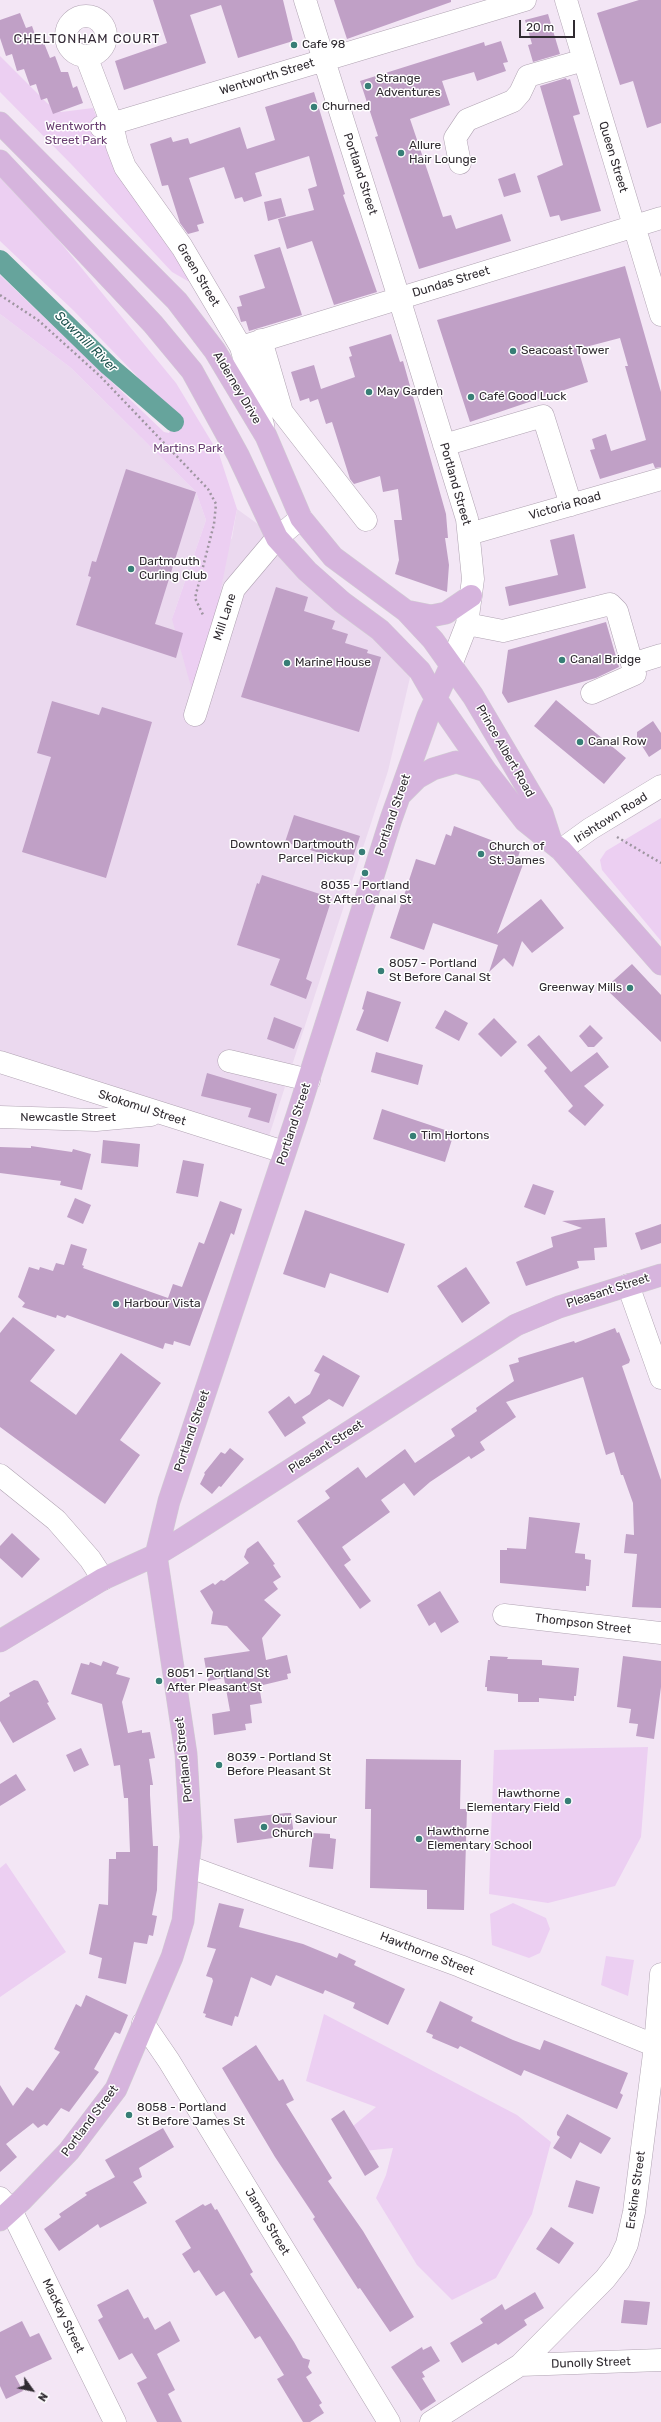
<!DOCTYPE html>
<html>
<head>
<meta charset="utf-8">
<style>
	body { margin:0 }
	#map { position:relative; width:661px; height:2422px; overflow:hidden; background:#f3e6f5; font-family:Rubik,sans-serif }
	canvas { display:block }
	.north { position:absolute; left:12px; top:2370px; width:40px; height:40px; -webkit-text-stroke:3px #fff; paint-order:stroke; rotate:123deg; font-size:11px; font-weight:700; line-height:16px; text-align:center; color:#302b31 }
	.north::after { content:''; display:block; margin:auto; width:14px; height:18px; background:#302b31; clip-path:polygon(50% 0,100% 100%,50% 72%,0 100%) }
	.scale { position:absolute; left:519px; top:20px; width:56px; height:18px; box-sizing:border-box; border:2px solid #302b31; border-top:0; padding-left:5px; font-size:12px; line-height:14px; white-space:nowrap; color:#302b31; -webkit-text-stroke:3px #fff; paint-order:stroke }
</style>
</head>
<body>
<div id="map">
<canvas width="661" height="2422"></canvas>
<div class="north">N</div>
<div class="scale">20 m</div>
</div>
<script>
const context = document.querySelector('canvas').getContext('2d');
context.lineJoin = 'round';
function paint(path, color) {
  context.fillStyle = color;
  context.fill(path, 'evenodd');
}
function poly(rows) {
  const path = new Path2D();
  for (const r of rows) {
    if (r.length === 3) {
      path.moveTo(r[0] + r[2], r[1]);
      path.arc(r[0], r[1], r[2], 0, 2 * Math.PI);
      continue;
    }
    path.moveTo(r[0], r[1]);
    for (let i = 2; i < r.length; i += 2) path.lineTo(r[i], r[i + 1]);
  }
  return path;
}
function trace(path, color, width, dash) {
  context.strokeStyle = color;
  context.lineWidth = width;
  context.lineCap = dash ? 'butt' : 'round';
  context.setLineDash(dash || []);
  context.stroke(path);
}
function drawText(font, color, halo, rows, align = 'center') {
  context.font = font + ' Rubik,sans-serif';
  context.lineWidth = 3;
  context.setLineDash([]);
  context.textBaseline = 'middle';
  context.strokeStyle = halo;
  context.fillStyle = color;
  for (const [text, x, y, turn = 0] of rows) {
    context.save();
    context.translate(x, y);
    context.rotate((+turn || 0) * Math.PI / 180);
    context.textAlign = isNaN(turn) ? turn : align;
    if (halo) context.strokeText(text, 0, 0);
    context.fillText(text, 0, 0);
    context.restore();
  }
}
paint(poly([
	[0,314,71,368,196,492,206,520,172,619,232,538,237,509,277,538,413,665,388,771,267,1142,0,1053]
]), '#ebd9ef');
paint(poly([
	[0,56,47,103,61,112,93,108,116,169,193,284,172,272,72,165,0,92],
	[0,177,56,237,176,383,219,454,237,509,197,708,172,619,206,520,196,492,71,368,0,314,0,275,164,432,169,433,172,425,168,413,135,374,73,310,0,241],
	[661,818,661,941,602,870,600,860,606,851],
	[648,1747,641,1837,615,1886,548,1903,489,1894,494,1750],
	[6,1863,66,1952,0,1997,0,1868],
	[513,1903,546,1918,550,1929,540,1953,529,1958,492,1945,490,1914],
	[606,1956,634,1960,628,1996,601,1985],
	[324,2014,517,2115,551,2142,532,2214,496,2278,452,2300,417,2265,376,2198,386,2175,393,2148,354,2152,341,2136,376,2107,306,2081]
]), '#eccff2');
trace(poly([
	[0,260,109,366,174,422]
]), '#66a49c', 20);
paint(poly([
	[153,0,283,0,293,41,238,58,221,5,190,15,206,63,124,90,115,61,167,43],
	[334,0,451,0,451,2,347,39],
	[639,0,661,0,661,123,647,128,633,81,620,85,597,13],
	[20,13,26,28,32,26,38,43,44,43,50,58,55,56,61,72,68,72,73,88,77,86,83,103,53,114,47,98,41,100,36,84,30,86,24,69,17,71,12,54,6,56,0,38,0,20],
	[548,14,560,54,533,62,528,45,532,44,525,20],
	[501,41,508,62,503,63,506,71,477,81,474,72,442,81,450,105,410,119,443,217,451,215,456,229,502,214,511,241,419,269,375,137,378,136,360,81,484,42,485,46],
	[566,78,567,80,570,79,580,114,573,116,601,211,561,221,559,215,550,217,537,176,563,165,540,86],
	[314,92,345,194,343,195,377,292,334,305,312,241,287,249,278,219,314,210,308,189,317,186,309,156,255,173,262,196,244,202,242,197,235,199,224,167,189,178,204,223,197,225,199,231,188,234,180,223,168,185,162,186,150,144,171,137,173,142,188,138,190,144,240,127,247,149,275,140,265,107],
	[515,173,521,192,504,197,498,179],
	[281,198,286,216,268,221,264,202],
	[280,247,302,315,249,331,246,321,241,322,237,307,242,306,239,296,265,288,254,255],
	[625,266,661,392,661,467,655,468,653,463,600,479,590,450,595,449,592,439,606,434,611,451,646,440,625,366,628,366,620,338,578,349,588,382,470,422,437,320],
	[391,334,400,362,403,361,446,514,448,538,445,538,449,565,447,592,395,574,399,560,394,520,402,520,398,489,383,492,380,476,354,484,350,479,332,422,326,424,318,399,310,402,309,398,300,401,291,372,314,365,321,389,355,377,349,357,352,356,349,347],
	[126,469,196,492,155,624,183,633,176,658,76,625,91,577,88,576,92,561,96,562],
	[574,534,586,588,509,606,505,587,558,575,550,540],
	[276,587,308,597,304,611,335,621,332,629,348,634,345,643,368,650,367,653,381,657,359,732,241,697],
	[606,622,619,667,596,678,508,703,502,693,508,650],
	[556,700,626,758,604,784,534,726],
	[52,701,99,715,102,707,152,722,106,878,22,852,51,757,37,753],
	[653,721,661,733,661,749,649,757,637,738,637,732],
	[294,815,360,836,351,863,285,842],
	[454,826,520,851,518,857,525,859,497,934,541,899,564,928,532,953,522,941,513,967,504,958,489,972,498,945,433,923,424,950,390,938,416,859,435,865,446,834,451,836],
	[262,875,332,898,306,979,312,982,306,999,270,985,280,959,237,945,257,883,259,884],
	[632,964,661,995,661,1042,605,988],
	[367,991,401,1002,388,1042,356,1030,364,1010,362,1009],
	[445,1010,468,1023,459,1041,435,1028],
	[274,1017,302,1028,294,1049,267,1039],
	[494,1018,517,1042,501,1057,478,1034],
	[590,1025,603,1038,594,1047,588,1047,579,1036],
	[539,1035,571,1072,597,1052,609,1067,584,1086,604,1105,585,1126,568,1111,573,1106,544,1071,547,1068,527,1045],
	[376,1052,423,1065,418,1085,371,1072],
	[207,1073,277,1094,269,1123,248,1117,251,1108,201,1096],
	[382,1109,454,1133,445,1162,373,1139],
	[103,1140,140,1144,138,1167,101,1163],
	[31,1146,72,1152,73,1149,91,1154,82,1190,60,1185,61,1181,0,1173,0,1147,31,1148],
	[183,1160,204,1164,198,1197,176,1193],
	[533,1184,554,1191,545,1215,524,1207],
	[75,1198,91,1205,83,1224,67,1217],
	[220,1201,242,1209,234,1235,231,1233,190,1346,174,1341,173,1345,165,1343,163,1349,67,1315,65,1318,57,1315,56,1318,22,1307,25,1303,18,1297,29,1267,39,1270,40,1267,53,1271,56,1263,64,1265,71,1244,87,1249,82,1265,84,1266,83,1268,168,1298,173,1284,182,1287,199,1242,204,1244],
	[305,1210,405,1244,388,1293,330,1273,325,1288,283,1274],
	[605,1218,607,1247,594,1248,595,1260,577,1261,579,1268,526,1286,516,1262,553,1247,551,1237,582,1228,562,1221],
	[661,1224,661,1243,641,1250,635,1233],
	[466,1267,490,1303,462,1323,437,1286],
	[13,1317,55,1350,30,1381,76,1415,121,1353,161,1383,120,1440,140,1455,105,1504,0,1427,0,1333],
	[615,1328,617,1333,619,1332,630,1360,629,1363,622,1366,661,1480,661,1608,632,1607,637,1554,624,1553,626,1534,634,1535,633,1503,623,1475,621,1475,614,1452,606,1455,583,1377,506,1402,516,1417,480,1442,485,1450,471,1459,469,1456,430,1482,414,1496,404,1483,381,1500,390,1512,342,1547,351,1560,344,1565,371,1601,360,1609,297,1521,330,1498,325,1491,358,1467,366,1478,405,1449,415,1463,455,1436,451,1429,477,1411,476,1408,514,1381,509,1365,519,1362,518,1358,574,1341,575,1343],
	[323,1355,360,1376,343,1407,329,1399,302,1417,306,1423,285,1437,268,1412,289,1396,295,1404,310,1394,320,1374,314,1371],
	[230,1448,244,1459,221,1487,219,1486,212,1494,200,1484,205,1474,204,1473,221,1452,225,1454],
	[529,1517,580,1523,575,1553,585,1554,585,1559,591,1560,589,1586,586,1586,586,1591,500,1583,500,1550,507,1550,507,1548,526,1549],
	[12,1533,40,1559,22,1578,0,1558,0,1546],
	[258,1541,275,1564,273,1565,281,1577,273,1582,278,1589,264,1600,281,1615,262,1638,266,1660,287,1655,291,1673,287,1674,288,1679,259,1686,262,1703,250,1705,252,1723,245,1724,246,1730,214,1735,212,1714,230,1711,224,1678,208,1681,204,1658,250,1651,227,1626,211,1624,213,1612,200,1591,213,1583,215,1585,221,1580,224,1581,249,1563,244,1557,247,1549],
	[440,1591,459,1622,441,1633,435,1622,429,1626,417,1605],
	[490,1656,508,1657,507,1659,542,1660,542,1665,579,1668,576,1696,574,1696,574,1701,539,1698,539,1702,518,1702,518,1694,487,1691,487,1687,485,1687,488,1660,490,1660],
	[623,1656,661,1661,661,1687,654,1739,636,1736,638,1724,629,1723,631,1709,617,1707],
	[103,1661,119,1667,116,1674,130,1678,122,1702,128,1733,142,1730,142,1733,150,1732,155,1758,149,1759,153,1785,150,1785,150,1795,153,1846,158,1846,157,1890,152,1915,157,1916,153,1936,149,1935,147,1944,134,1942,126,1984,98,1978,102,1958,89,1954,99,1904,108,1905,109,1859,116,1859,116,1852,130,1852,128,1798,124,1798,120,1765,114,1766,102,1704,71,1694,81,1663,89,1665,90,1662,101,1666],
	[34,1680,38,1681,49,1702,47,1703,56,1719,13,1743,0,1721,0,1702,10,1696,9,1693],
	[81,1748,89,1765,74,1772,66,1755],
	[366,1759,461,1760,460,1809,467,1809,464,1910,427,1909,427,1890,370,1888,371,1809,365,1809],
	[16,1774,26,1790,0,1806,0,1784],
	[286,1813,291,1813,294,1835,237,1843,234,1819],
	[313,1833,330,1834,330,1838,336,1839,333,1869,309,1867],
	[219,1903,244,1909,239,1927,303,1944,337,1958,339,1953,356,1961,354,1965,405,1989,388,2025,353,2008,355,2003,325,1990,323,1994,276,1975,271,1986,251,1977,238,2017,235,2016,232,2026,205,2017,206,2014,203,2013,213,1981,212,1978,206,1976,216,1949,207,1947],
	[86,1995,128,2015,120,2034,115,2032,94,2069,99,2072,69,2112,61,2108,47,2126,44,2124,38,2128,33,2123,6,2144,17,2157,0,2172,0,2085,13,2106,27,2087,33,2091,60,2052,54,2049,76,2004,81,2007],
	[440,2001,473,2017,471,2021,513,2040,540,2050,544,2040,628,2073,620,2093,623,2095,617,2109,524,2070,521,2076,460,2046,458,2049,432,2038,433,2035,426,2032],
	[256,2045,279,2081,283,2079,294,2100,286,2104,332,2178,328,2181,363,2231,414,2317,390,2332,360,2288,358,2289,313,2219,315,2217,275,2157,222,2068],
	[344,2110,379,2167,365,2176,331,2119],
	[567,2114,611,2138,601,2154,580,2142,571,2159,553,2148,560,2137,557,2135,557,2132],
	[163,2128,174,2147,139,2168,142,2177,133,2182,147,2203,100,2228,98,2224,59,2251,44,2229,61,2217,59,2214,87,2195,85,2193,115,2177,105,2160],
	[576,2180,600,2187,593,2214,568,2207],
	[211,2203,215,2210,217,2209,253,2272,250,2274,294,2342,303,2358,310,2360,308,2367,312,2373,306,2377,322,2403,319,2405,324,2413,310,2422,303,2422,277,2379,284,2375,260,2336,255,2339,224,2291,216,2296,199,2270,194,2273,182,2254,191,2248,175,2221,203,2204,205,2206],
	[551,2227,574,2243,559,2264,536,2249],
	[128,2289,144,2319,148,2317,155,2330,170,2321,180,2341,157,2354,175,2390,168,2394,182,2422,157,2422,137,2383,147,2378,132,2353,119,2360,98,2320,103,2317,97,2305],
	[535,2292,544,2308,524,2320,527,2325,498,2345,496,2343,462,2363,450,2343,483,2323,480,2319,502,2304,505,2310],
	[624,2300,650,2302,647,2325,621,2323],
	[22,2321,30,2337,39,2333,52,2359,15,2376,23,2391,6,2399,0,2386,0,2332],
	[431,2346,440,2361,422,2372,425,2377,422,2378,436,2401,421,2411,391,2367,422,2347,423,2350]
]), '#c0a0c6');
const minor = poly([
	[305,0,399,298,467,519,473,579,467,624,451,665],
	[566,0,661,315],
	[86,36,20],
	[86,56,112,124,117,146,125,167,182,247,241,347,263,425],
	[101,127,525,0],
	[460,163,455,138,467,120,513,101,520,93,528,76,584,60],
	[261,340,282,412,366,520],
	[241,347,661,218],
	[444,445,543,416,571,505],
	[469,534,661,479],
	[467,624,503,631,610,604,617,611,635,674,592,693],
	[632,664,661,655],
	[195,715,234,589,277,538,301,518],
	[561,850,590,829,661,786],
	[229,1061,309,1080],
	[0,1062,284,1152],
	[0,1117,96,1120,151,1115],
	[628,1285,661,1378],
	[0,1475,56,1520,90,1559,103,1579],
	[504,1615,661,1633],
	[190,1867,460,1966,661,2048],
	[143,2023,169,2061,389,2422],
	[0,2198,11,2210,115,2422],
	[520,2365,661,2360],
	[431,2422,520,2365,605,2279,619,2261,627,2244,634,2212,655,2046,661,1974]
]);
const major = poly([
	[0,123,177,301,215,351,266,436,301,518,333,557,406,611,433,640,473,696,542,813,551,841],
	[0,161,153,324,192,371,238,455,277,538,307,571,342,602,380,630,420,671,436,699,486,771,525,821,561,850,661,964],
	[406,611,431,616,446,613,471,596],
	[401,794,417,778,433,769,456,762,486,771],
	[0,1641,103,1579,156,1555,184,1538,516,1325,559,1307,661,1275],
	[0,2220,22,2200,69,2151,116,2089,172,1957,183,1921,191,1837,186,1754,156,1555,169,1501,297,1116,391,819,428,716,451,665]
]);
trace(minor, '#b0a3b2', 23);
trace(major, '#d1d0d2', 23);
trace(poly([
	[0,295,38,320,100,376,208,489,216,504,214,524,195,598,204,617],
	[617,837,661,863]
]), '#9e95a0', 2.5, [2, 3]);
trace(minor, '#fff', 22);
trace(major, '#d6b4dd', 22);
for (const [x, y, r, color] of [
	[294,45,4,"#377e76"],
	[368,86,4,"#377e76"],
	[314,107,4,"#377e76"],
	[401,153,4,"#377e76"],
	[513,351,4,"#377e76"],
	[369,392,4,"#377e76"],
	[471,397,4,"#377e76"],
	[131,569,4,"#377e76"],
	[562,660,4,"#377e76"],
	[287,663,4,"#377e76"],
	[580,742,4,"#377e76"],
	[362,852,4,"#377e76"],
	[481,854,4,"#377e76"],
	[365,873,4,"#377e76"],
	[381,971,4,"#377e76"],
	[630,988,4,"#377e76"],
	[413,1136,4,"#377e76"],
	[116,1304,4,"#377e76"],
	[159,1681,4,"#377e76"],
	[219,1765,4,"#377e76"],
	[568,1801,4,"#377e76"],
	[264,1827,4,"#377e76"],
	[419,1839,4,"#377e76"],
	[129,2115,4,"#377e76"]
]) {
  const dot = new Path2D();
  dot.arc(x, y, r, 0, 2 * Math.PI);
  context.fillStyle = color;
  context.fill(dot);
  trace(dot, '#fff', 1.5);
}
drawText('12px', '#302b31', '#fff', [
	["Cafe 98",302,45],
	["Strange",376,79],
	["Adventures",376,93],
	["Churned",322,107],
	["Allure",409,146],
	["Hair Lounge",409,160],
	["Seacoast Tower",521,351],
	["May Garden",377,392],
	["Café Good Luck",479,397],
	["Dartmouth",139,562],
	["Curling Club",139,576],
	["Canal Bridge",570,660],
	["Marine House",295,663],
	["Canal Row",588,742],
	["Downtown Dartmouth",354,845,"right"],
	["Parcel Pickup",354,859,"right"],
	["Church of",489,847],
	["St. James",489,861],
	["8035 - Portland",365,886,"center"],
	["St After Canal St",365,900,"center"],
	["8057 - Portland",389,964],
	["St Before Canal St",389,978],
	["Greenway Mills",622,988,"right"],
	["Tim Hortons",421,1136],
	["Harbour Vista",124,1304],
	["8051 - Portland St",167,1674],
	["After Pleasant St",167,1688],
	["8039 - Portland St",227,1758],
	["Before Pleasant St",227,1772],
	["Hawthorne",560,1794,"right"],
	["Elementary Field",560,1808,"right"],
	["Our Saviour",272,1820],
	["Church",272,1834],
	["Hawthorne",427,1832],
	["Elementary School",427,1846],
	["8058 - Portland",137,2108],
	["St Before James St",137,2122]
], 'left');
drawText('12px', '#302b31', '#fff', [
	["Wentworth Street",267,77,-17],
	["Queen Street",613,157,73],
	["Portland Street",360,174,72],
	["Green Street",198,275,59],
	["Dundas Street",451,282,-17],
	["Alderney Drive",237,388,59],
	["Portland Street",455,484,74],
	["Victoria Road",565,506,-16],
	["Mill Lane",225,617,-72],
	["Prince Albert Road",505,751,60],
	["Portland Street",393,815,-71],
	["Irishtown Road",611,818,-32],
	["Skokomul Street",142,1108,18],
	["Newcastle Street",68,1118],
	["Portland Street",294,1124,-72],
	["Pleasant Street",608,1291,-18],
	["Portland Street",192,1431,-71],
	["Pleasant Street",326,1447,-33],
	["Thompson Street",583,1624,7],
	["Portland Street",184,1760,-96],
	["Hawthorne Street",427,1954,21],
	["Portland Street",90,2121,-53],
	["Erskine Street",636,2190,-82],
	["James Street",267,2222,59],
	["MacKay Street",63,2316,64],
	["Dunolly Street",591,2363,-2]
]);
drawText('12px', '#693e71', '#fff', [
	["Wentworth",76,127],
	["Street Park",76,141],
	["Martins Park",188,449]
]);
context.letterSpacing = '1px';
drawText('13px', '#342a36', '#fff', [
	["CHELTONHAM COURT",87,39]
]);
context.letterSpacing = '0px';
drawText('italic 13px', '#1f544f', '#fff', [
	["Sawmill River",86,342,44]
]);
</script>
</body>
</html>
